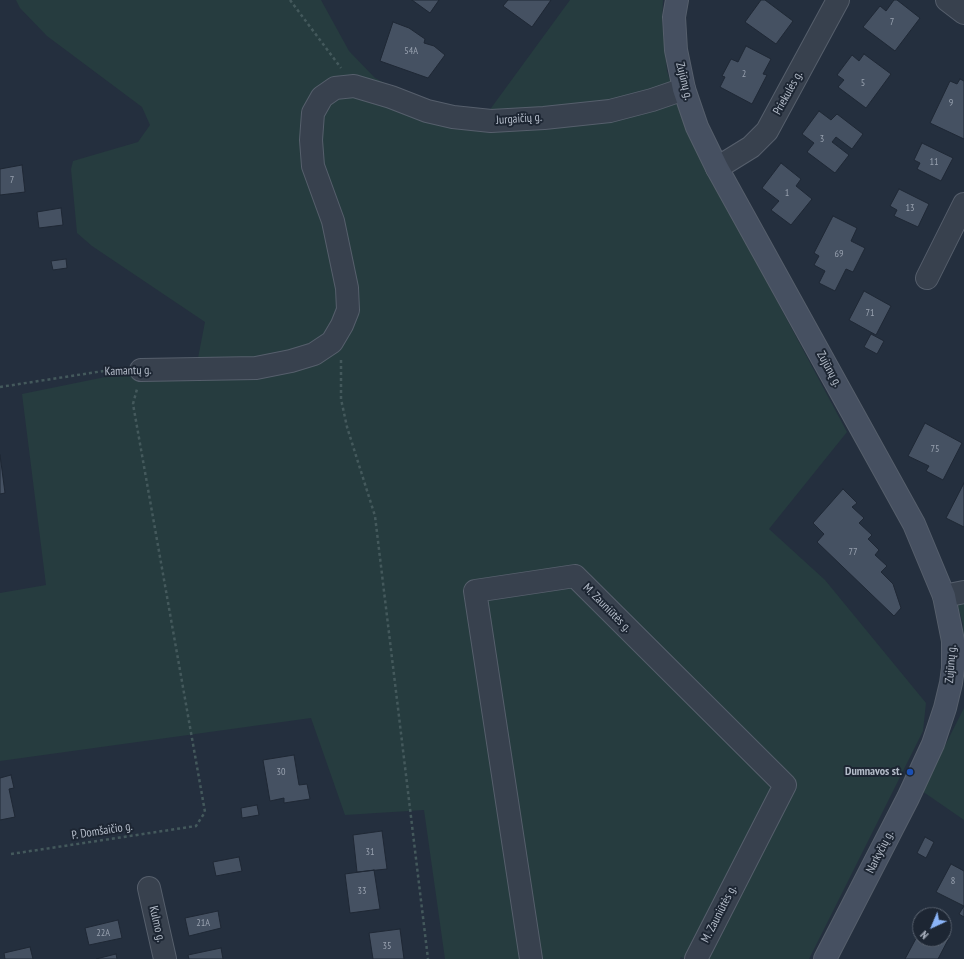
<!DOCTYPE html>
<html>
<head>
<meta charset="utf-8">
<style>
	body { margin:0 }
	#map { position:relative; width:964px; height:959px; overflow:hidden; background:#242f3e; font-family:"PT Sans Narrow",sans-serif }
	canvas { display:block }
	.north { position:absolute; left:912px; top:907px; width:40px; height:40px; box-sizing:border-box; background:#1d2633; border:1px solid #59626f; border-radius:50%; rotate:224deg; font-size:11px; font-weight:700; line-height:16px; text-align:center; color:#b4bcc9 }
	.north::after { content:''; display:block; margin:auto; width:14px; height:18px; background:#8ab4f8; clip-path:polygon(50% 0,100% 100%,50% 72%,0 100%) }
</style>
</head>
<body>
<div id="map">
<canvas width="964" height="959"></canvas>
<div class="north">N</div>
</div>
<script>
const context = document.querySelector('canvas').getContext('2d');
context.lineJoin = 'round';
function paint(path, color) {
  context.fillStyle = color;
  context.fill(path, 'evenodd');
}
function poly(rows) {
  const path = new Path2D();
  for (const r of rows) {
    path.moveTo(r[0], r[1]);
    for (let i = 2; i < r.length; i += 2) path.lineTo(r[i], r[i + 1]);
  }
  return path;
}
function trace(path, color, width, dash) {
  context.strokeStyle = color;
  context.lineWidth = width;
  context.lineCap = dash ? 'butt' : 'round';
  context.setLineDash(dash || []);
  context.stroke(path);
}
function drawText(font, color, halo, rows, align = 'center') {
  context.font = font + ' "PT Sans Narrow",sans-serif';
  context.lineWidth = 4;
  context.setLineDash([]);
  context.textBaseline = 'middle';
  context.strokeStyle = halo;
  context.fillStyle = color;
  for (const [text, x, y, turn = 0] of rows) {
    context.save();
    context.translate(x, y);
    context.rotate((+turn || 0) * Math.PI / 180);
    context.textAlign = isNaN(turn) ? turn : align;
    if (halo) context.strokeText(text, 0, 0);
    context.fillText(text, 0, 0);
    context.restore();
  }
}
paint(poly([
	[16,0,321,0,349,51,375,78,414,98,486,115,570,0,663,0,662,22,667,71,683,121,706,171,739,230,847,432,769,529,825,580,926,703,923,731,809,959,684,959,681,957,680,959,445,959,424,810,345,815,311,718,0,761,0,593,46,585,22,394,198,358,205,322,92,246,77,233,71,169,73,161,138,142,150,125,142,107,47,36,20,8],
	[964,601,964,642,963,624,957,603],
	[964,708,964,820,922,791]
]), '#263c3f');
const building = poly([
	[412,0,439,0,430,13,412,0],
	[508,0,551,0,532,27,503,6,508,0],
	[761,0,765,0,793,21,776,44,745,22,761,0],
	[894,0,897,0,920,18,895,51,863,27,880,6,886,11,894,0],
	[393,22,409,28,425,39,424,43,434,46,445,55,428,78,380,61,393,22],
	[746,46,771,59,763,74,767,75,752,104,720,87,725,77,722,76,731,59,738,62,746,46],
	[864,54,891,74,866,108,838,87,844,80,837,75,852,55,859,61,864,54],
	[960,79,964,81,964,139,930,123,950,81,957,84,960,79],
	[819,111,831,120,837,114,863,134,852,149,836,137,832,142,849,155,835,173,807,152,814,143,802,134,819,111],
	[922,143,953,158,941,181,917,169,920,163,914,160,922,143],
	[781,163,801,179,796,186,812,199,791,225,771,210,779,201,762,188,781,163],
	[22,165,25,192,0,195,0,169,22,165],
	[899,189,929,204,918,227,894,216,897,210,890,206,899,189],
	[61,208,63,225,39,228,37,212,61,208],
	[833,216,857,228,851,241,865,248,853,272,846,269,835,291,819,283,825,271,814,265,819,256,814,253,833,216],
	[66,259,67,268,53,270,51,261,66,259],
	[864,291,891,306,876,335,849,320,864,291],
	[871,334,884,341,877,354,864,347,871,334],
	[925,423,962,443,943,480,926,471,929,466,908,456,925,423],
	[0,455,5,493,0,494,0,455],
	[964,483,964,527,946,518,964,483],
	[843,489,857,503,852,507,864,518,859,523,872,535,868,539,879,550,875,555,887,566,881,572,893,584,901,608,894,616,817,542,824,534,813,523,843,489],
	[294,755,299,785,307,784,310,799,284,803,284,798,270,801,263,760,294,755],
	[11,775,14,788,9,789,15,817,0,820,0,778,11,775],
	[257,805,259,815,242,818,241,808,257,805],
	[382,831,387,869,357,872,353,835,382,831],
	[925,837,934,842,926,858,917,853,925,837],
	[239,857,242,871,216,876,213,862,239,857],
	[951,864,964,871,964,917,959,914,964,906,936,892,951,864],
	[374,870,380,909,350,913,345,874,374,870],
	[218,911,221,928,189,936,185,918,218,911],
	[118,920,122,938,89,945,85,928,118,920],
	[400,929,404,959,373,959,369,933,400,929],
	[920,931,920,939,944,939,944,936,949,938,938,959,905,959,920,931],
	[30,947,33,959,5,959,4,953,30,947],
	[221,948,223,959,189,959,188,955,221,948],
	[116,954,117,959,96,959,116,954]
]);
paint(building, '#455162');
trace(building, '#1f2835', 1);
const street = poly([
	[947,0,964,13],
	[717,168,751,147,767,131,838,0],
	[927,278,964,204],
	[141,370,256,368,291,361,314,354,332,342,342,325,348,310,347,288,333,221,313,166,311,140,313,113,322,97,335,88,354,86,391,97,427,111,453,117,491,121,544,118,610,111,652,100,684,89],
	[944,596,964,592],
	[149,888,165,959],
	[531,959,475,591,575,576,785,785,696,959]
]);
const secondary = poly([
	[677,0,674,17,676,50,684,89,697,127,717,168,914,524,944,596,953,641,953,668,951,683,945,708,933,744,908,798,825,959]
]);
trace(street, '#565f6c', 24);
trace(secondary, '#565f6c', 24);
trace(poly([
	[290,0,341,68],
	[341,360,341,399,347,427,375,516,428,959],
	[0,387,110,370,122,370],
	[11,854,196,826,205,812,133,404,137,389]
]), '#44595c', 2.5, [3, 3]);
trace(street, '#38414e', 22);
trace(secondary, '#465061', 22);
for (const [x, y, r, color] of [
	[910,772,4,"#1a4fb4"]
]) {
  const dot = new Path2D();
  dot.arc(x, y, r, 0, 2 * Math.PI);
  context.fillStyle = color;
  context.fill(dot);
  trace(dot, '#1d2633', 1.5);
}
drawText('10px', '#98a1af', null, [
	["7",892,22],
	["54A",411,51],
	["2",744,74],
	["5",863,83],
	["9",951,103],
	["3",822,139],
	["11",934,162],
	["7",12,180],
	["1",787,193],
	["13",910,208],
	["69",839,254],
	["71",870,313],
	["75",935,449],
	["77",853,552],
	["30",281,772],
	["31",370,852],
	["8",953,881],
	["33",362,891],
	["21A",203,923],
	["22A",103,933],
	["35",387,946]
]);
drawText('12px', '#b4bcc9', '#1d2633', [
	["Zujūnų g.",684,81,76],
	["Priekulės g.",788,93,-61],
	["Jurgaičių g.",519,119,-4],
	["Zujūnų g.",829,369,61],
	["Kamantų g.",128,371,-2],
	["M. Zauniūtės g.",607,608,45],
	["Zujūnų g.",951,664,-86],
	["P. Domšaičio g.",102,831,-9],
	["Narkyčių g.",880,852,-63],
	["M. Zauniūtės g.",719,914,-63],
	["Kulmo g.",157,924,77]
]);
drawText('bold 12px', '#b4bcc9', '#1d2633', [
	["Dumnavos st.",902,772]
], 'right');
</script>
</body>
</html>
